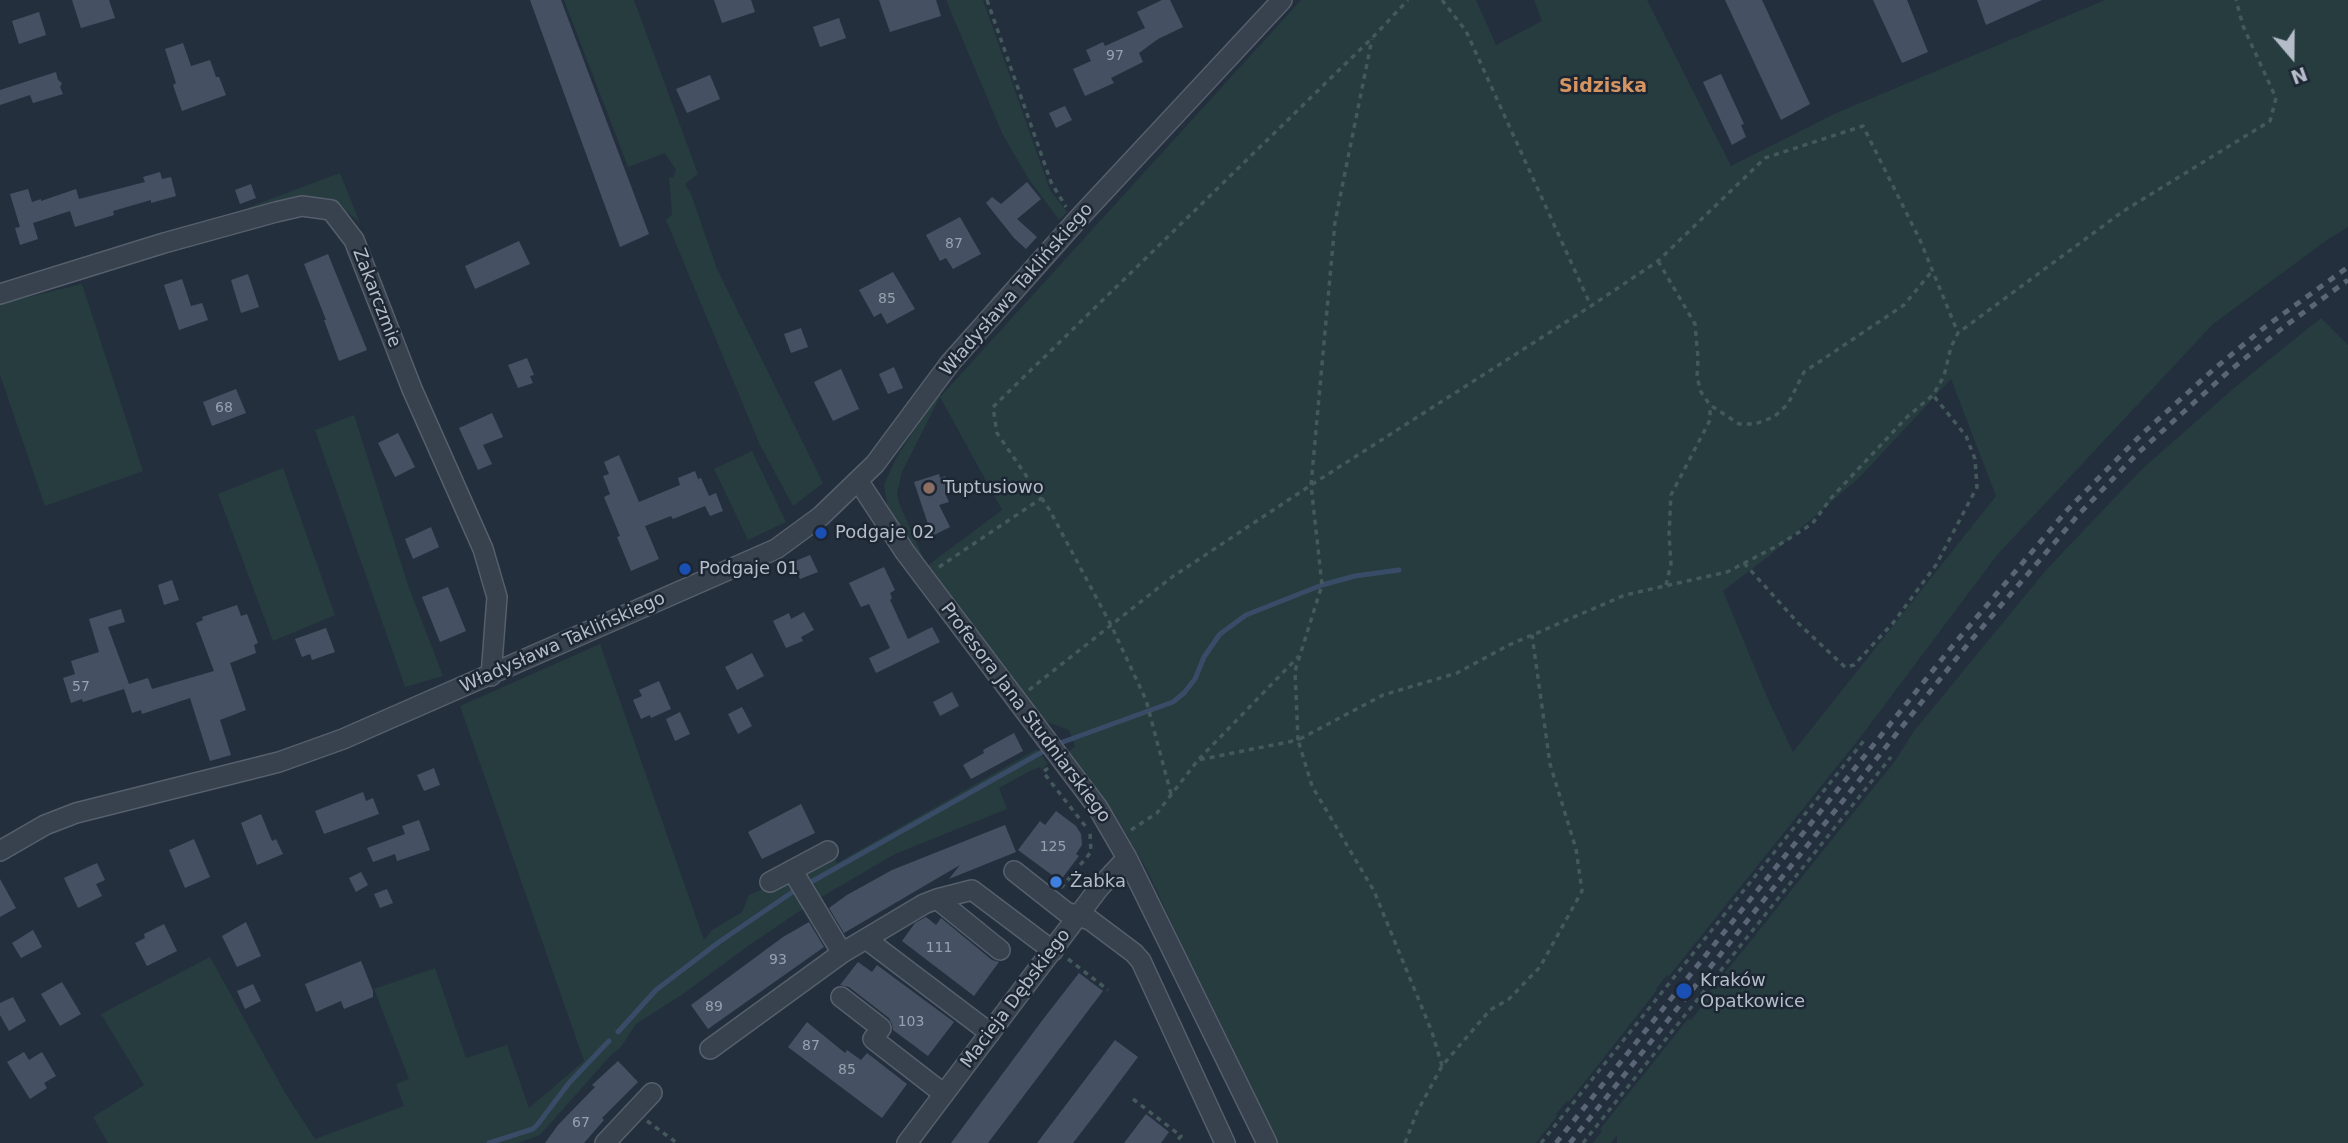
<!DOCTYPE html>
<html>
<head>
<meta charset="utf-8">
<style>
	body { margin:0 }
	#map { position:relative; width:2348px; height:1143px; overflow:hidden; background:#242f3e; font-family:"DejaVu Sans",sans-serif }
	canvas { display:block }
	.north { position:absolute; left:2257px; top:21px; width:70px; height:70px; -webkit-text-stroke:5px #1d2633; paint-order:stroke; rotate:160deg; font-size:19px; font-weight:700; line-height:28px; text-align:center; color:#b4bcc9 }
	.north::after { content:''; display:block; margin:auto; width:24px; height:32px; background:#b4bcc9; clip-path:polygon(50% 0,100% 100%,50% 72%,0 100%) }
</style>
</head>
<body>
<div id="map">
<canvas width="2348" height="1143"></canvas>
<div class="north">N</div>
</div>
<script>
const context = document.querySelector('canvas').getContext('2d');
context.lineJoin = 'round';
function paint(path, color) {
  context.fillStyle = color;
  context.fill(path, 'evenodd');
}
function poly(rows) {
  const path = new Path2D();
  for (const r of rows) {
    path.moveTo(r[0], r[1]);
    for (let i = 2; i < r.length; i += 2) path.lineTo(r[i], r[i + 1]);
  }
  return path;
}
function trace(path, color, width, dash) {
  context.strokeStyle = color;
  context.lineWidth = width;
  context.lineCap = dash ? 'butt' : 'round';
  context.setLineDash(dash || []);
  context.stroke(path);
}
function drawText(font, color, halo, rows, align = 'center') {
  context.font = font + ' "DejaVu Sans",sans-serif';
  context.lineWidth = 5;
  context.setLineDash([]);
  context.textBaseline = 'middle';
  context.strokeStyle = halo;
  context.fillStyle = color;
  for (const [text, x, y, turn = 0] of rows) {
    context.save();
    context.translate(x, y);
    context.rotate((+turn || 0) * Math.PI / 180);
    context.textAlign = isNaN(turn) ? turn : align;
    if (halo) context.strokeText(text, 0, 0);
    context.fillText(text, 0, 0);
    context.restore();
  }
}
paint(poly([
	[564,0,634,0,698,174,685,184,691,194,717,269,823,483,793,506,760,445,666,220,672,215,669,177,673,178,676,170,665,153,628,167],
	[946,0,983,0,1050,190,1067,212,1059,220,1028,178,1002,133],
	[1301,0,1476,0,1496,45,1542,21,1534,0,1647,0,1731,166,1834,114,2105,0,2348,0,2348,227,2327,240,2213,324,1997,555,1862,735,1669,976,1667,975,1656,989,1657,990,1569,1102,1567,1101,1556,1114,1557,1116,1536,1143,1278,1143,1266,1125,1147,870,1115,814,1067,753,1075,746,1069,730,1041,720,927,567,888,510,884,485,896,458,939,392,941,396],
	[1951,379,1996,496,1793,752,1767,697,1723,591,1769,556,1860,477],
	[940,397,1002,510,927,566,899,503,897,493,902,472],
	[340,173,360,223,335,202,298,200,244,209],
	[82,284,143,471,45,506,0,375,0,304],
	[2321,318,2348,345,2348,1143,1617,1143,1617,1135,1611,1143,1593,1143,1602,1131,1600,1129,1688,1019,1691,1020,1702,1006,1700,1004,1895,761,1914,731,2047,569,2142,469,2240,383],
	[354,415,408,585,443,676,405,687,315,430],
	[752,451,786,522,748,540,714,469],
	[283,468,335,615,273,641,218,494],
	[600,644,704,940,712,930,742,912,749,895,790,878,807,906,748,946,683,994,636,1024,621,1047,611,1055,540,1135,518,1143,108,1143,93,1117,144,1085,101,1014,210,957,284,1091,315,1139,404,1106,396,1084,409,1079,374,989,435,968,466,1058,507,1045,529,1108,584,1061,460,706],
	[1037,749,1048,764,1041,770,1040,767,1030,771,999,788,1007,809,895,854,818,899,801,871,830,854,837,863]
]), '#263c3f');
trace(poly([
	[1060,743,1173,702,1184,693,1195,679,1204,657,1220,634,1246,615,1322,585,1355,576,1399,570],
	[811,882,1044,751],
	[618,1032,656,990,719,942,794,891],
	[489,1143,533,1129,538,1124,569,1083,609,1041]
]), '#394c67', 5);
paint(poly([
	[72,0,109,0,115,18,81,28],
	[530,0,561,0,649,234,620,247],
	[714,0,751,0,755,12,722,23],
	[879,0,936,0,941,16,890,32],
	[1162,0,1170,0,1183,27,1158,39,1139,53,1143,62,1111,78,1114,83,1085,96,1073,69,1091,61,1086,50,1103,42,1105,46,1145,28,1137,12],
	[1725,0,1762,0,1810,104,1781,120],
	[1873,0,1907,0,1928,52,1902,63],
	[1977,0,2042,0,1986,25],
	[39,12,46,35,19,44,12,21],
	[839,18,846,38,820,47,813,27],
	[183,43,191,66,210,60,216,77,219,77,226,95,182,111,173,85,176,83,165,49],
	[56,72,58,80,62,83,60,87,63,94,33,103,30,95,0,105,0,90],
	[1721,74,1744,124,1741,125,1746,137,1732,145,1703,82],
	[710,75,720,99,687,113,676,89],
	[1065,106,1072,120,1056,128,1049,113],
	[160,172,162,179,171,177,176,196,151,203,151,200,113,211,114,215,75,227,70,211,33,223,38,239,20,245,15,228,20,227,10,194,28,189,32,202,41,199,41,201,76,189,79,199,145,182,143,177],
	[1027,182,1041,199,1017,219,1037,237,1026,249,1014,238,986,203,992,197,1001,204],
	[251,184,256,198,240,204,235,190],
	[960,217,981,254,953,269,946,258,940,261,926,235],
	[519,241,530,264,475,289,465,266],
	[328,254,367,350,339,361,324,320,326,320,304,264],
	[893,272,915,309,887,324,881,313,874,317,859,290],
	[248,274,259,307,241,313,231,280],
	[182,279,191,306,202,303,208,320,179,330,164,285],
	[801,328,808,347,791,353,784,334],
	[527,358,534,375,530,376,533,383,518,388,508,365],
	[894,367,903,388,888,394,879,374],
	[841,369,859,409,833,421,814,382],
	[236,389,246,413,212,426,203,402],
	[492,413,503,437,483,445,492,464,478,470,459,428],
	[398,433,415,467,395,477,378,443],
	[619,455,639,502,680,485,678,478,695,471,698,479,701,478,709,496,716,493,723,511,710,516,705,506,673,519,671,516,645,526,659,559,631,571,617,537,620,536,604,497,610,494,603,476,609,474,604,462],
	[939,474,940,478,945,476,950,491,945,493,949,502,939,505,950,527,932,536,914,482],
	[431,527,439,547,413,559,405,539],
	[810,555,818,572,800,579,793,562],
	[884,567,895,590,890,593,892,598,890,600,908,639,932,627,940,642,876,673,869,658,890,648,869,604,861,607,849,583],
	[172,580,179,600,164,605,158,585],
	[448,587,466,631,440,642,422,597],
	[237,605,241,616,247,614,258,643,254,645,256,653,230,663,246,710,220,720,231,755,210,761,190,698,142,714,141,710,132,713,124,689,83,702,82,699,71,703,63,678,75,674,71,661,99,652,89,619,121,609,125,622,108,627,129,684,148,678,152,689,214,671,196,623,203,620,202,617],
	[804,612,814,630,801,637,803,641,786,648,773,621,789,613,791,619],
	[326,628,335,652,312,660,310,654,302,657,295,639],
	[752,653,764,676,737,690,725,667],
	[659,681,671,709,651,718,650,715,641,719,633,700,642,696,639,690],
	[952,692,959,706,940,716,933,702],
	[742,707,752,726,738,734,728,714],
	[680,712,690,734,675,741,666,719],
	[1014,733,1023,751,971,779,963,765,984,753,983,750],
	[434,768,440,785,424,791,417,775],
	[363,792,366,801,373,798,379,814,324,834,315,811],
	[801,804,815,833,762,859,748,832],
	[1056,811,1076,826,1081,834,1082,845,1076,854,1079,856,1060,881,1018,850,1040,821,1045,825],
	[261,814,272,841,276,839,283,854,257,865,241,823],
	[419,820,430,850,397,861,395,854,373,862,367,848,405,834,402,826],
	[1005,825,1016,852,949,879,960,865,844,933,829,908,847,895,892,870],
	[194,839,210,877,185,888,169,850],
	[97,863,105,880,96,884,102,896,78,908,64,878],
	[361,872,368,885,356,892,349,878],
	[0,879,16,908,0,917],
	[387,889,393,903,380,908,374,894],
	[926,917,936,925,941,918,992,960,999,962,974,996,902,941,915,923],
	[246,922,261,956,237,967,222,936],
	[809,922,824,947,708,1029,691,1005,783,937],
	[164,924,177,951,147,966,135,943,145,938,144,934],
	[33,930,42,947,21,958,12,943],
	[361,961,373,991,373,997,344,1009,341,1001,316,1012,305,984],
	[858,962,872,972,877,965,954,1022,928,1056,893,1030,892,1024,889,1018,849,987,840,985],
	[1079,973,1103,991,1010,1114,988,1143,951,1143,1041,1022],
	[62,982,81,1014,60,1026,41,994],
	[253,984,261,1001,245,1009,237,991],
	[13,997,26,1021,9,1031,0,1015,0,1003],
	[807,1022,845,1053,847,1050,861,1060,867,1053,907,1084,882,1118,788,1047],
	[1115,1040,1138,1057,1100,1108,1073,1143,1037,1143],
	[24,1052,29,1060,42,1052,56,1076,44,1083,47,1088,30,1099,7,1062],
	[618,1061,638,1082,602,1118,604,1120,584,1143,545,1143,558,1125,595,1087,592,1085],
	[1146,1114,1169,1132,1161,1143,1124,1143]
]), '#455162');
const minor = poly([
	[0,294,164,243,276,212,302,206,331,210,354,240,412,389,483,549,497,597,491,676],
	[859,482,905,552,1098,808,1127,858,1267,1143],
	[0,851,45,825,76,813,279,762,343,739,776,549,821,516,875,464,950,363,1078,219,1282,0],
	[792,870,842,953],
	[1014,871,1066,912,1090,920,1134,953,1141,961,1225,1143],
	[770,882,828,851],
	[937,899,1000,950],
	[866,939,990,1033],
	[841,997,881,1028,873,1039,944,1094],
	[710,1049,842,953,924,904,937,899,972,890,1053,951],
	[605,1143,652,1093],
	[907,1143,1099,888,1127,858]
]);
trace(minor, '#565f6c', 22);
trace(poly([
	[987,0,1051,182,1066,207],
	[1442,0,1466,31,1591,306],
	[1658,261,1695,324,1698,358,1697,377,1701,392,1710,405,1739,424,1755,424,1774,417,1788,404,1804,372,1904,305,1933,270],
	[1744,563,1799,624,1845,667,1854,665,1893,623,1936,565,1977,487,1975,459,1966,436,1933,395],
	[939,567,1042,498],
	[1666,585,1671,564,1669,534,1671,495,1710,420,1710,405],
	[1029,690,1172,577,1311,485,1591,306,1658,261,1765,158,1863,126,1920,240,1958,333],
	[1199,759,1299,656],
	[1048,768,1043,772,1086,827],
	[1171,794,1146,700,1111,625,1049,509,997,433,993,407,1373,37,1408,0],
	[1131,830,1157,813,1198,760,1298,740,1295,671,1322,585,1311,485,1335,222,1372,39],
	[1061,888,1091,852,1090,833],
	[1068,959,1108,990],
	[1442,1066,1432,1032,1374,891,1312,786,1298,740,1383,695,1457,673,1509,645,1625,595,1727,572,1777,546,1812,524,1832,497,1907,417,1933,395,1944,376,1951,347,1958,333,2122,212,2270,121,2276,98,2243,26,2236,0],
	[1133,1099,1181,1136,1175,1143],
	[647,1121,677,1143],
	[1405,1143,1417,1112,1442,1066,1490,1010,1509,999,1540,967,1582,891,1576,849,1550,764,1532,635],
	[1541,1143,1866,738],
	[1583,1143,1891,757]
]), '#44595c', 3.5, [5, 5]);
trace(minor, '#38414e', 19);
trace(poly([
	[1556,1143,1950,649,2068,509,2143,433,2214,369,2265,327,2348,267],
	[1570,1143,1968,644,2079,514,2138,453,2228,372,2285,326,2348,280]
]), '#5a6575', 5, [7, 7]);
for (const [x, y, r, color] of [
	[929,488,7,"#8d6e63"],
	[821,533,7,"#1a4fb4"],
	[685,569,7,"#1a4fb4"],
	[1056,882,7,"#3f7fe0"],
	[1684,991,9,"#1a4fb4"]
]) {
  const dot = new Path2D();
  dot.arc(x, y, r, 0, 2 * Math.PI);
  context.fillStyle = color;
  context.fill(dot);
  trace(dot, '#1d2633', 2.5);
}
drawText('14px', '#98a1af', null, [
	["97",1115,56],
	["87",954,244],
	["85",887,299],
	["68",224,408],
	["57",81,687],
	["125",1053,847],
	["111",939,948],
	["93",778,960],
	["89",714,1007],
	["103",911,1022],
	["87",811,1046],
	["85",847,1070],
	["67",581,1123]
]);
drawText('18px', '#b4bcc9', '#1d2633', [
	["Władysława Taklińskiego",1017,290,-49],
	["Zakarczmie",376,298,69],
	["Władysława Taklińskiego",563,643,-24],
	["Profesora Jana Studniarskiego",1025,713,53],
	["Macieja Dębskiego",1016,999,-53]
]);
drawText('18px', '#b4bcc9', '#1d2633', [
	["Tuptusiowo",943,488],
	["Podgaje 02",835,533],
	["Podgaje 01",699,569],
	["Żabka",1070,882],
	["Kraków",1700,981],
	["Opatkowice",1700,1002]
], 'left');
drawText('bold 19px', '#d59563', '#1d2633', [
	["Sidziska",1603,87]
]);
</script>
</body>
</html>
